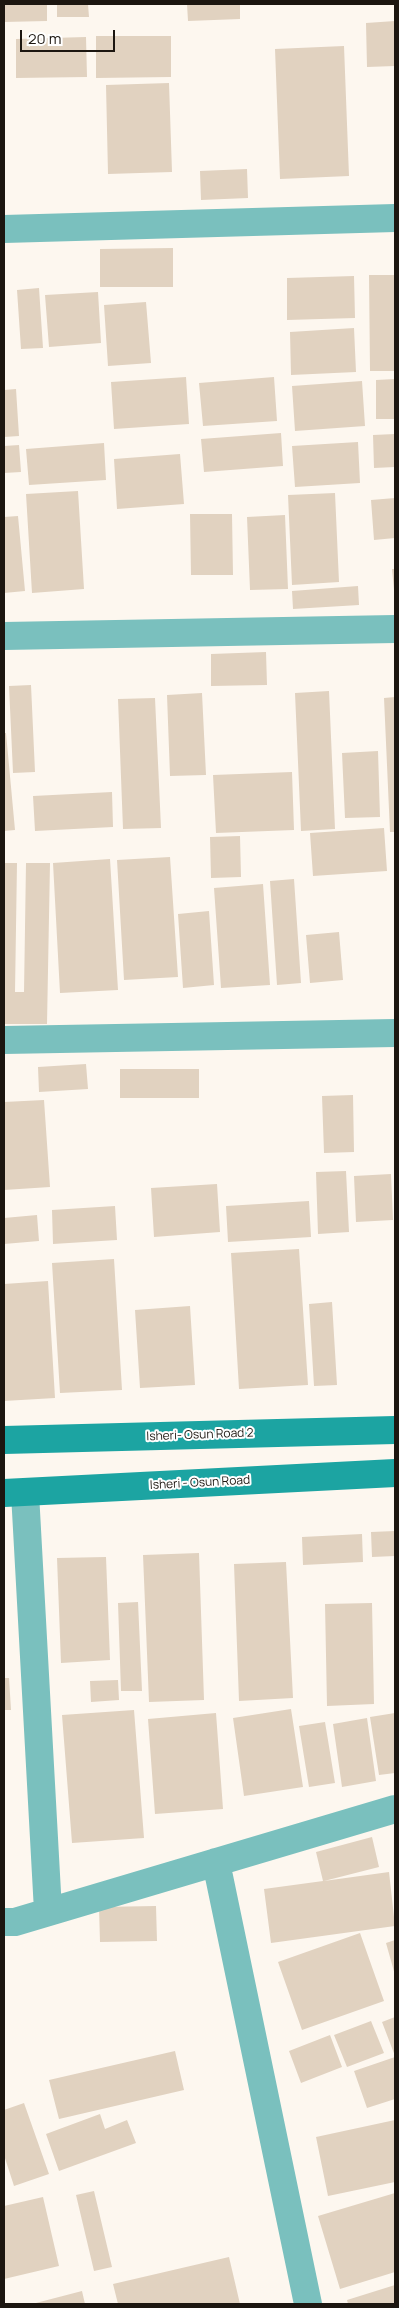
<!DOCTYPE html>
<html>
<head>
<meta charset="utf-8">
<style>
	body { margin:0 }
	#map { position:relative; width:399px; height:2308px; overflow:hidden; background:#fdf7ef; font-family:Manrope,sans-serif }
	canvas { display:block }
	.frame { position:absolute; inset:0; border:5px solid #1c1610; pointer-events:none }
	.scale { position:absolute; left:20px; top:30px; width:95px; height:22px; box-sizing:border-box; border:2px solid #1c1610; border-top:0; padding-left:6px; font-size:15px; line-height:18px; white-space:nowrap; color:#1c1610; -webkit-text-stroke:4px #fff; paint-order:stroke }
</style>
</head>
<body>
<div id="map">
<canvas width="399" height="2308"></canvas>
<div class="frame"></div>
<div class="scale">20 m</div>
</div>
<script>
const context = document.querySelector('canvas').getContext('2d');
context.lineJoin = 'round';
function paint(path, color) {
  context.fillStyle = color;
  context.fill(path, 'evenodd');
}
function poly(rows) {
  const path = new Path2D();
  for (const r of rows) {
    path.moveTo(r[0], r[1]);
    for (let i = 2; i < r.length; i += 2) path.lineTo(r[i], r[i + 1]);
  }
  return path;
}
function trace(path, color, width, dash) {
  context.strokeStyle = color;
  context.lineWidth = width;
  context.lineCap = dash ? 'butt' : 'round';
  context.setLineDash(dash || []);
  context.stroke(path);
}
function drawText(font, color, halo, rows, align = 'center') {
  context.font = font + ' Manrope,sans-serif';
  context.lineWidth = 4;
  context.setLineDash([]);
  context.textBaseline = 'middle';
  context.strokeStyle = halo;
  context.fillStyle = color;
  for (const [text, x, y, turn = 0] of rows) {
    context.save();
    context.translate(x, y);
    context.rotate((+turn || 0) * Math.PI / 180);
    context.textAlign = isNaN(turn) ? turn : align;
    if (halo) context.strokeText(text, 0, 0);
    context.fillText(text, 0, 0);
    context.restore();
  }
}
paint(poly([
	[4,4,47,4,47,21,4,22],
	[57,4,88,4,89,17,57,17],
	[187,4,240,4,240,19,188,21],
	[395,21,395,66,367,67,366,23],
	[96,36,171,36,171,77,96,78],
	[86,37,87,77,16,78,16,39],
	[344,46,349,176,280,179,275,49],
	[169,83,172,172,108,174,106,85],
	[247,169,248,198,201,200,200,171],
	[173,248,173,287,100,287,100,249],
	[369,275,395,275,395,371,370,371],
	[354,276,355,318,287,320,287,278],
	[39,288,43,348,21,349,17,290],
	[98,292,101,343,49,347,45,295],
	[146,302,151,363,108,366,104,305],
	[354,328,356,372,291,375,290,332],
	[186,377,189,424,114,429,111,382],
	[274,377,277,421,203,426,199,383],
	[395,379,395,419,376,419,376,380],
	[362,381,365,426,295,431,292,386],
	[16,389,19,436,4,437,4,390],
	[281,433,283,466,204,472,201,439],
	[395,434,395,467,374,468,373,435],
	[358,442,360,483,295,487,292,446],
	[104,443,106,480,29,485,26,449],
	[19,445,21,472,4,473,4,446],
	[180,454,184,504,117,509,114,459],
	[78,491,84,589,32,593,26,494],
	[335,493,339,582,292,585,288,495],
	[395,498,395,538,374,540,371,500],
	[190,514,232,514,233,575,191,575],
	[285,515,288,589,250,590,247,517],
	[18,516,25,591,4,593,4,517],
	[392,569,395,569,395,590,394,590],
	[358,586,359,605,293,609,292,591],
	[266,652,267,685,211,686,211,654],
	[31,685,35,772,13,773,9,686],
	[329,691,335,829,301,831,295,693],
	[202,693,206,775,170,776,167,695],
	[395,697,395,832,390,832,384,698],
	[155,698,161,828,123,829,118,699],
	[4,733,6,733,15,830,4,831],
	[378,751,380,817,345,818,342,753],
	[292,772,294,830,216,833,213,775],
	[112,792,113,827,35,831,33,796],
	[384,828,387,871,313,876,310,833],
	[240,836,241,877,211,878,210,837],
	[170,857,178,977,124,980,117,860],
	[110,859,118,990,60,993,53,863],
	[4,863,17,863,15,992,24,992,26,863,50,863,47,1024,4,1024],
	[294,879,301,983,277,985,270,881],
	[263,884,270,985,221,988,214,888],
	[209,911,214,985,183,988,178,914],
	[339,932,343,980,310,983,306,935],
	[86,1064,88,1089,39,1092,38,1067],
	[120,1069,199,1069,199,1098,120,1098],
	[353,1095,354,1152,324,1153,322,1096],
	[44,1100,50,1187,4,1190,4,1102],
	[346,1171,349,1232,318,1234,316,1172],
	[391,1174,393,1220,356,1222,354,1176],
	[217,1184,220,1232,154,1237,151,1188],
	[309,1201,311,1237,228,1242,226,1206],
	[115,1206,117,1240,53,1244,52,1210],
	[37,1215,39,1241,4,1244,4,1218],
	[299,1249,308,1385,239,1389,231,1253],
	[114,1259,122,1390,60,1393,52,1263],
	[48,1281,55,1398,4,1401,4,1284],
	[332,1302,337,1385,314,1386,309,1304],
	[190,1306,195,1385,140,1388,135,1310],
	[395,1531,395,1556,372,1557,371,1532],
	[362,1534,363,1562,303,1565,302,1537],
	[199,1553,204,1700,149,1702,143,1555],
	[106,1557,110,1660,61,1663,57,1558],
	[286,1562,293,1698,239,1701,234,1564],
	[138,1602,142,1691,121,1691,118,1603],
	[372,1603,374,1704,327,1706,325,1604],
	[4,1678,9,1678,11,1710,4,1710],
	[118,1680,119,1700,91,1702,90,1681],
	[291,1709,303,1787,244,1796,233,1718],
	[134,1710,144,1838,72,1843,62,1715],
	[216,1713,223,1809,155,1814,148,1719],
	[395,1713,395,1773,379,1775,370,1717],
	[367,1718,376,1781,342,1787,333,1724],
	[325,1722,335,1783,309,1787,299,1726],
	[372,1837,379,1867,324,1881,389,1872,395,1926,271,1943,264,1889,323,1881,316,1852],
	[156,1906,157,1941,100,1942,99,1907],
	[360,1933,384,2001,302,2030,278,1962],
	[395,1940,395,1975,386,1943],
	[395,2017,395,2056,382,2022],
	[371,2021,384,2053,347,2067,334,2035],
	[330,2035,342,2067,301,2083,289,2051],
	[175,2051,184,2090,59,2119,49,2080],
	[395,2057,395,2099,367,2108,354,2071],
	[24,2103,49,2174,14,2186,4,2155,4,2110],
	[100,2114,105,2129,127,2120,136,2143,59,2171,46,2134],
	[395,2120,395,2182,328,2196,316,2137],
	[94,2191,112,2267,94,2271,76,2195],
	[395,2193,395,2272,340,2289,318,2216],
	[43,2197,59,2266,4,2279,4,2206],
	[229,2257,240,2304,118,2304,113,2284],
	[395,2285,395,2304,348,2304,347,2300],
	[82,2291,85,2304,32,2304]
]), '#e1d2c0');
trace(poly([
	[4,229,395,218],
	[4,636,395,629],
	[4,1040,395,1033],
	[25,1493,48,1911],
	[216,1862,308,2304],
	[4,1922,15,1922,395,1809]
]), '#7ac0be', 28);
trace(poly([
	[4,1440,395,1430],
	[4,1493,395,1473]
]), '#1ca4a2', 28);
drawText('12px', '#1c1610', '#fff', [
	["Isheri- Osun Road 2",200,1435,-2],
	["Isheri - Osun Road",200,1483,-3]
]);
</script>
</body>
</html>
